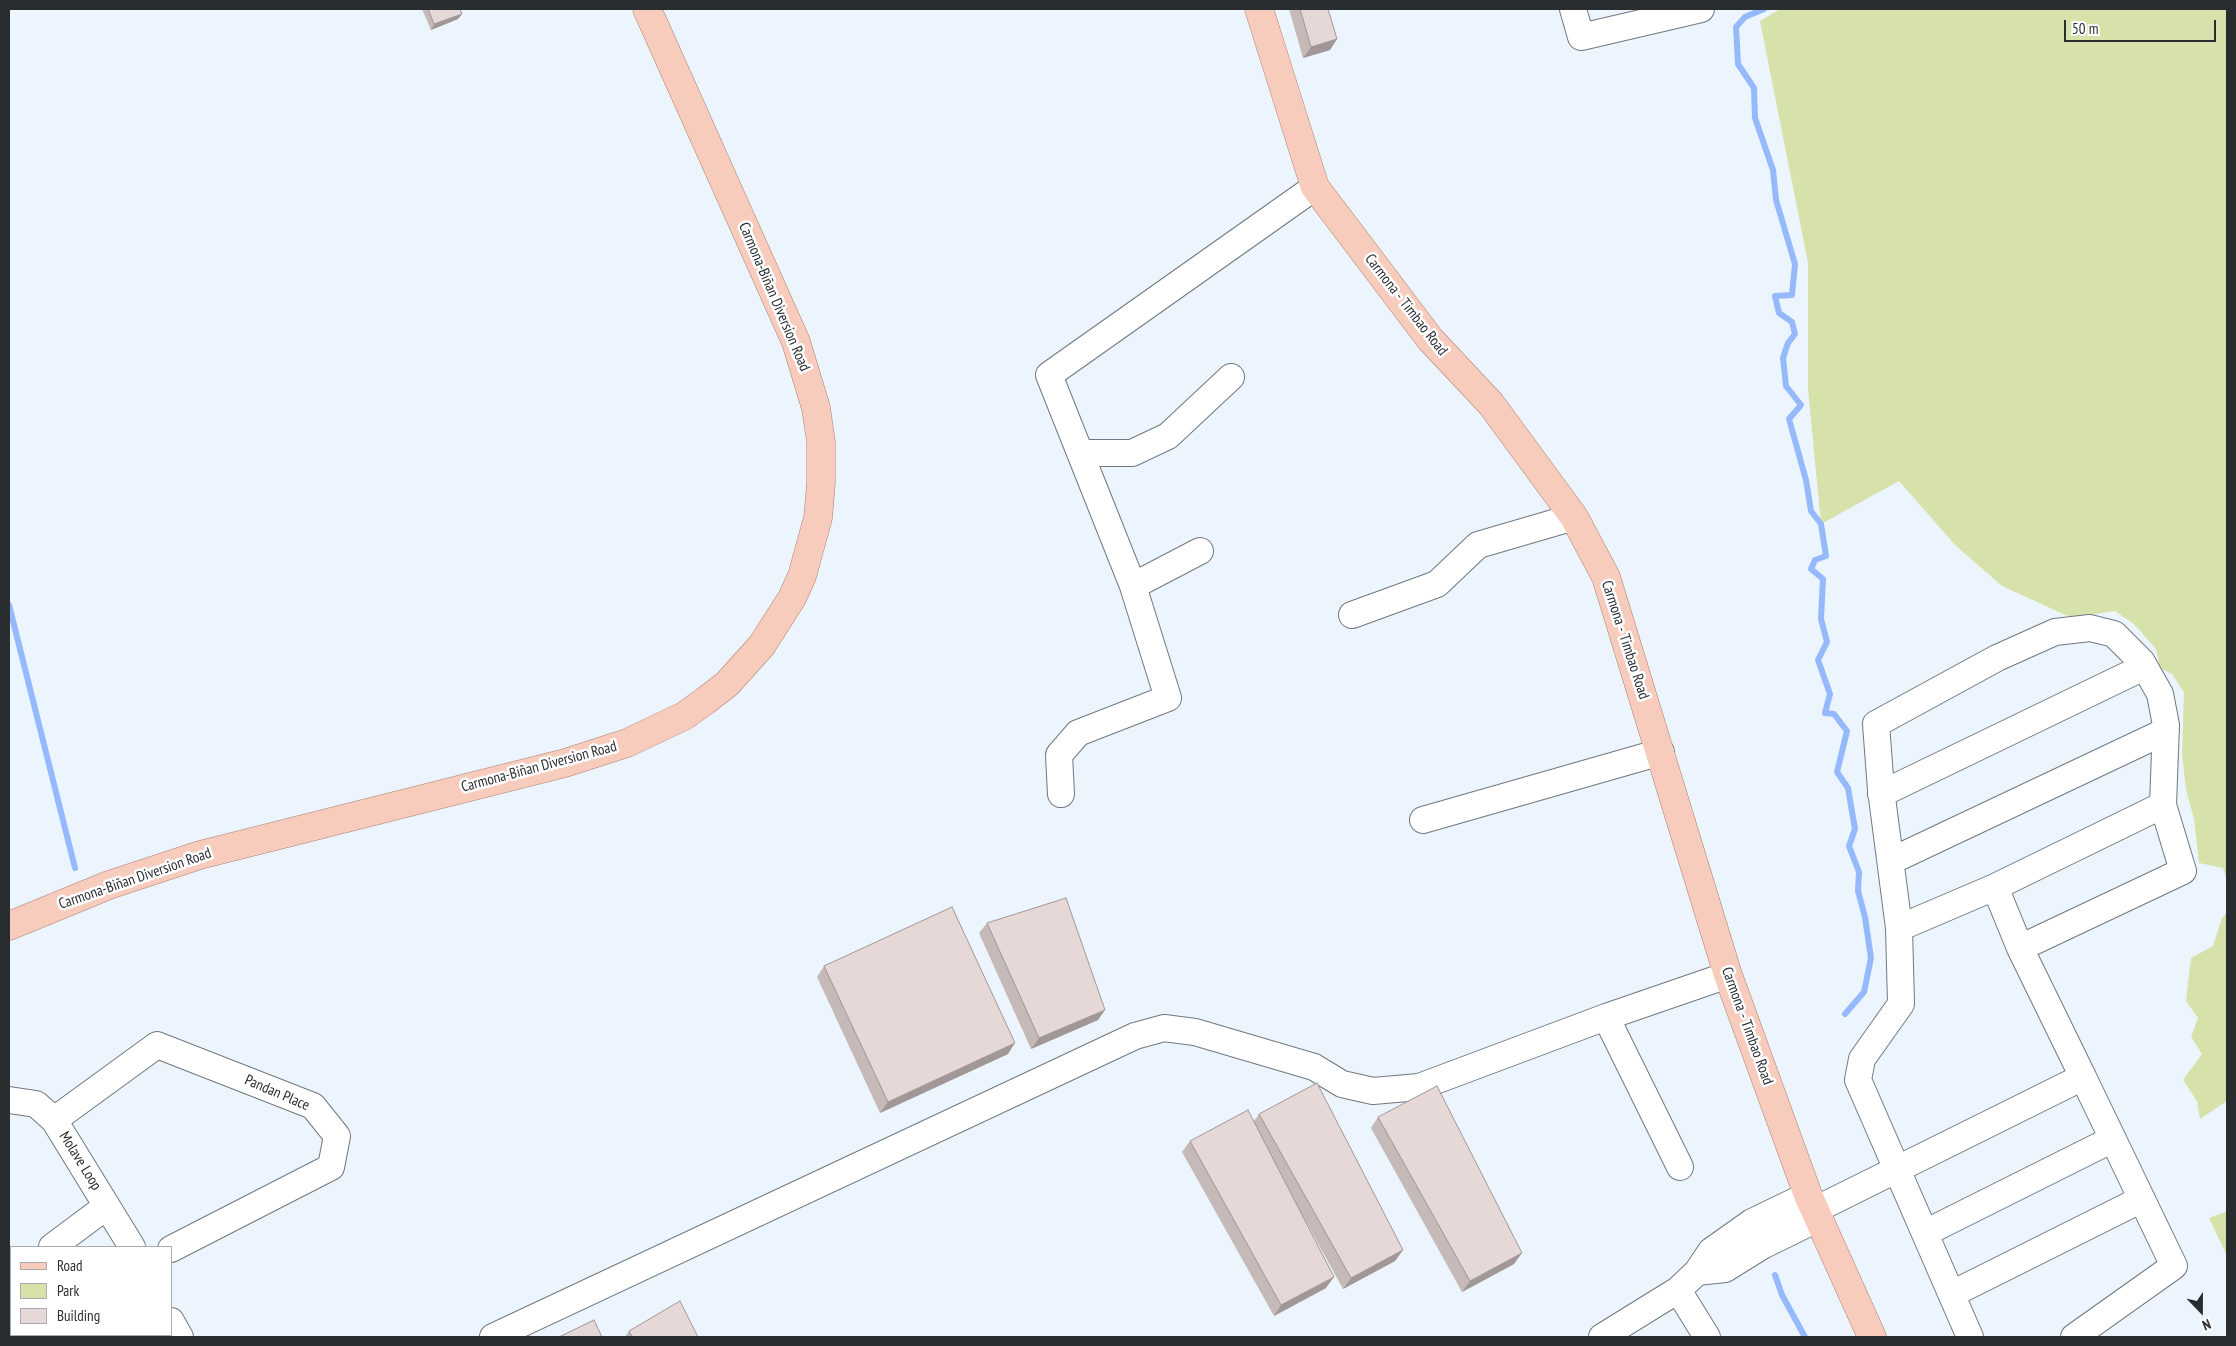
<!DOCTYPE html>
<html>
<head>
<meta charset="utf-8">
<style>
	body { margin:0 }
	#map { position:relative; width:2236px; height:1346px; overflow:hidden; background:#ecf5fd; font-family:"PT Sans Narrow",sans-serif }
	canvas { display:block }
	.frame { position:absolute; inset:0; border:10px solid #2a2d30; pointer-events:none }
	.legend { position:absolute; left:10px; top:1246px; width:162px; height:90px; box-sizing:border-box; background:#fff; border:1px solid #aaabac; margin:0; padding:6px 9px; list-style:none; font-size:15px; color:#2a2d30 }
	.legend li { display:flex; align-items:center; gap:10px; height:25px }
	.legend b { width:25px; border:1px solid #aaabac }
	.north { position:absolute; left:2176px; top:1286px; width:50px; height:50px; -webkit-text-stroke:4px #fff; paint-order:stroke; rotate:158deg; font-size:14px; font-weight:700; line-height:20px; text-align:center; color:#2a2d30 }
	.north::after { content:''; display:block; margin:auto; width:18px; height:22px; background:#2a2d30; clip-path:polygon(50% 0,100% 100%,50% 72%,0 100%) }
	.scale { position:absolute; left:2064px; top:20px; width:152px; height:22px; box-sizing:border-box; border:2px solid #2a2d30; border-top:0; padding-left:6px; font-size:15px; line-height:18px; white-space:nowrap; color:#2a2d30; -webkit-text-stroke:4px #fff; paint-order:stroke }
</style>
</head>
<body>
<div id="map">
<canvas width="2236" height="1346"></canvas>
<div class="frame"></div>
<ul class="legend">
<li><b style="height:6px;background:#f8ccbd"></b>Road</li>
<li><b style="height:14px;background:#d7e2ab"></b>Park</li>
<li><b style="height:14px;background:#e5d8d6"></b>Building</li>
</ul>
<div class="north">N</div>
<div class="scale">50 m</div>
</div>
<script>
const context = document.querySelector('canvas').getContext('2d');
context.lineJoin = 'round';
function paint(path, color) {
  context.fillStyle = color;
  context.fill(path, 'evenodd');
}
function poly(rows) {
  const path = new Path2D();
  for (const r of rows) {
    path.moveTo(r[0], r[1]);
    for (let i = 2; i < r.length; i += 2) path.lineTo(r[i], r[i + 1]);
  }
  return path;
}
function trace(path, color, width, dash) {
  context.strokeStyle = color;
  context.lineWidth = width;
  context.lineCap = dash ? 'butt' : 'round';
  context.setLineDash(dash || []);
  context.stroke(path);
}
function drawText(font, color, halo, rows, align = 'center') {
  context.font = font + ' "PT Sans Narrow",sans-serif';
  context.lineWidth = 5;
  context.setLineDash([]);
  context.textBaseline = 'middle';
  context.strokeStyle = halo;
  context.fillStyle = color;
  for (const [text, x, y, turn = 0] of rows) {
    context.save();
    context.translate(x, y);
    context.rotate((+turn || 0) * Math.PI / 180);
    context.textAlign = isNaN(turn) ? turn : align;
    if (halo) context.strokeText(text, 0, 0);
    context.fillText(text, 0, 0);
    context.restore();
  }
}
paint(poly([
	[1780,9,2227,9,2227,881,2223,868,2199,863,2194,819,2186,790,2182,754,2184,692,2172,674,2160,668,2156,649,2135,625,2115,611,2072,618,2002,586,1956,546,1899,481,1821,524,1808,389,1808,263,1760,21],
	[2227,912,2227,1101,2200,1119,2197,1101,2183,1080,2202,1054,2191,1037,2198,1018,2186,1001,2191,958,2213,946,2222,918],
	[2227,1211,2227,1256,2209,1218]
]), '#d7e2ab');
trace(poly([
	[1764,9,1745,17,1736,27,1738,64,1754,88,1755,118,1773,170,1776,200,1795,264,1792,295,1775,296,1779,313,1792,322,1795,334,1788,343,1783,358,1786,386,1801,405,1789,419,1806,480,1811,511,1821,524,1826,556,1815,560,1811,569,1823,579,1821,619,1827,642,1818,660,1830,694,1825,713,1834,714,1847,731,1837,772,1848,788,1855,829,1849,846,1859,872,1858,891,1865,917,1871,958,1864,992,1845,1014],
	[9,605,75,868],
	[1775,1275,1782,1295,1805,1337]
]), '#95b9fd', 6);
const minor = poly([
	[1573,9,1581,37,1701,9],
	[1080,453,1132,453,1168,436,1231,377],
	[1133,586,1200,551],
	[1352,615,1437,584,1478,545,1574,517],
	[1061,794,1059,755,1078,733,1168,698,1133,586,1049,375,1315,187],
	[1881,794,2144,667],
	[1423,820,1661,752],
	[1891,861,2166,731],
	[1995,887,2020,948,2083,1077],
	[1899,928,1995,887,2163,805],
	[1606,1017,1680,1167],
	[9,1100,36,1104,54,1120,132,1247],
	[54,1120,157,1045,313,1106,337,1136,331,1167,171,1249],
	[1815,1210,2083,1077,2174,1266,2074,1337],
	[1925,1233,2113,1139],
	[52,1247,107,1206],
	[1697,1272,1725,1269,1762,1246,1819,1218],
	[9,1279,11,1278],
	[1678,1290,1707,1337],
	[1952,1294,2142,1199],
	[171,1321,180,1337],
	[149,1337,152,1335],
	[493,1337,1135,1036,1164,1028,1195,1032,1314,1067,1342,1084,1373,1091,1419,1087,1606,1017,1728,975],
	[1602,1337,1678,1290,1697,1272,1711,1251,1752,1222,1808,1195],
	[1970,1337,1858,1080,1862,1059,1901,1004,1899,928,1881,790,1876,724,1997,658,2055,632,2090,628,2114,634,2142,662,2160,694,2166,725,2163,805,2183,871,2020,948]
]);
const major = poly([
	[1259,9,1315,187,1430,339,1491,404,1574,517,1606,577,1728,975,1808,1195,1872,1337],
	[9,926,109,885,200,855,565,763,627,743,684,716,705,701,727,684,762,645,792,598,802,576,818,518,821,483,821,442,816,408,796,342,647,9]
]);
trace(minor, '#70787f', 28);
trace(major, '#ad7e6f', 29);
trace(minor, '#fff', 26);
trace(major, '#f8ccbd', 28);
paint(poly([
	[422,9,460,9,462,14,458,19,431,30],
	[1289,9,1328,9,1337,39,1330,50,1303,58],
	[987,923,1098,1020,1031,1049,979,933],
	[824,966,1008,1054,880,1113,817,977],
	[1259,1114,1403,1250,1395,1261,1343,1289,1304,1218,1326,1288,1274,1316,1182,1152,1190,1141,1254,1121],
	[1378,1117,1514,1264,1462,1292,1371,1128],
	[629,1331,698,1337,625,1337]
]), '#c5bab8');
paint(poly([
	[462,14,458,19,431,30,434,24],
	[1337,39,1330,50,1303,58,1311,47],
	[1105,1010,1098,1020,1031,1049,1039,1038],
	[1015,1043,1008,1054,880,1113,888,1102],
	[1403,1250,1395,1261,1343,1289,1351,1278],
	[1522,1253,1514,1264,1462,1292,1470,1281],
	[1334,1277,1326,1288,1274,1316,1281,1305]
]), '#a09796');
const building = poly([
	[428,9,460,9,462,14,434,24,428,9],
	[1300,9,1328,9,1337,39,1311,47,1300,9],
	[1066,898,1105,1010,1039,1038,987,923,1066,898],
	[952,907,1015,1043,888,1102,824,966,952,907],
	[1317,1083,1403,1250,1351,1278,1259,1114,1317,1083],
	[1437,1086,1522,1253,1470,1281,1378,1117,1437,1086],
	[1248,1110,1334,1277,1281,1305,1190,1141,1248,1110],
	[680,1301,698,1337,632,1337,629,1331,680,1301],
	[594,1320,602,1337,559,1337,594,1320]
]);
paint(building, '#e5d8d6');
trace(building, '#a09796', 1);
drawText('15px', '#2a2d30', '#fff', [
	["Carmona-Biñan Diversion Road",774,297,67],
	["Carmona - Timbao Road",1406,305,52],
	["Carmona - Timbao Road",1625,640,72],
	["Carmona-Biñan Diversion Road",539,767,-15],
	["Carmona-Biñan Diversion Road",135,879,-19],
	["Carmona - Timbao Road",1747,1026,70],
	["Pandan Place",277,1093,23],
	["Molave Loop",80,1161,58]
]);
</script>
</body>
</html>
